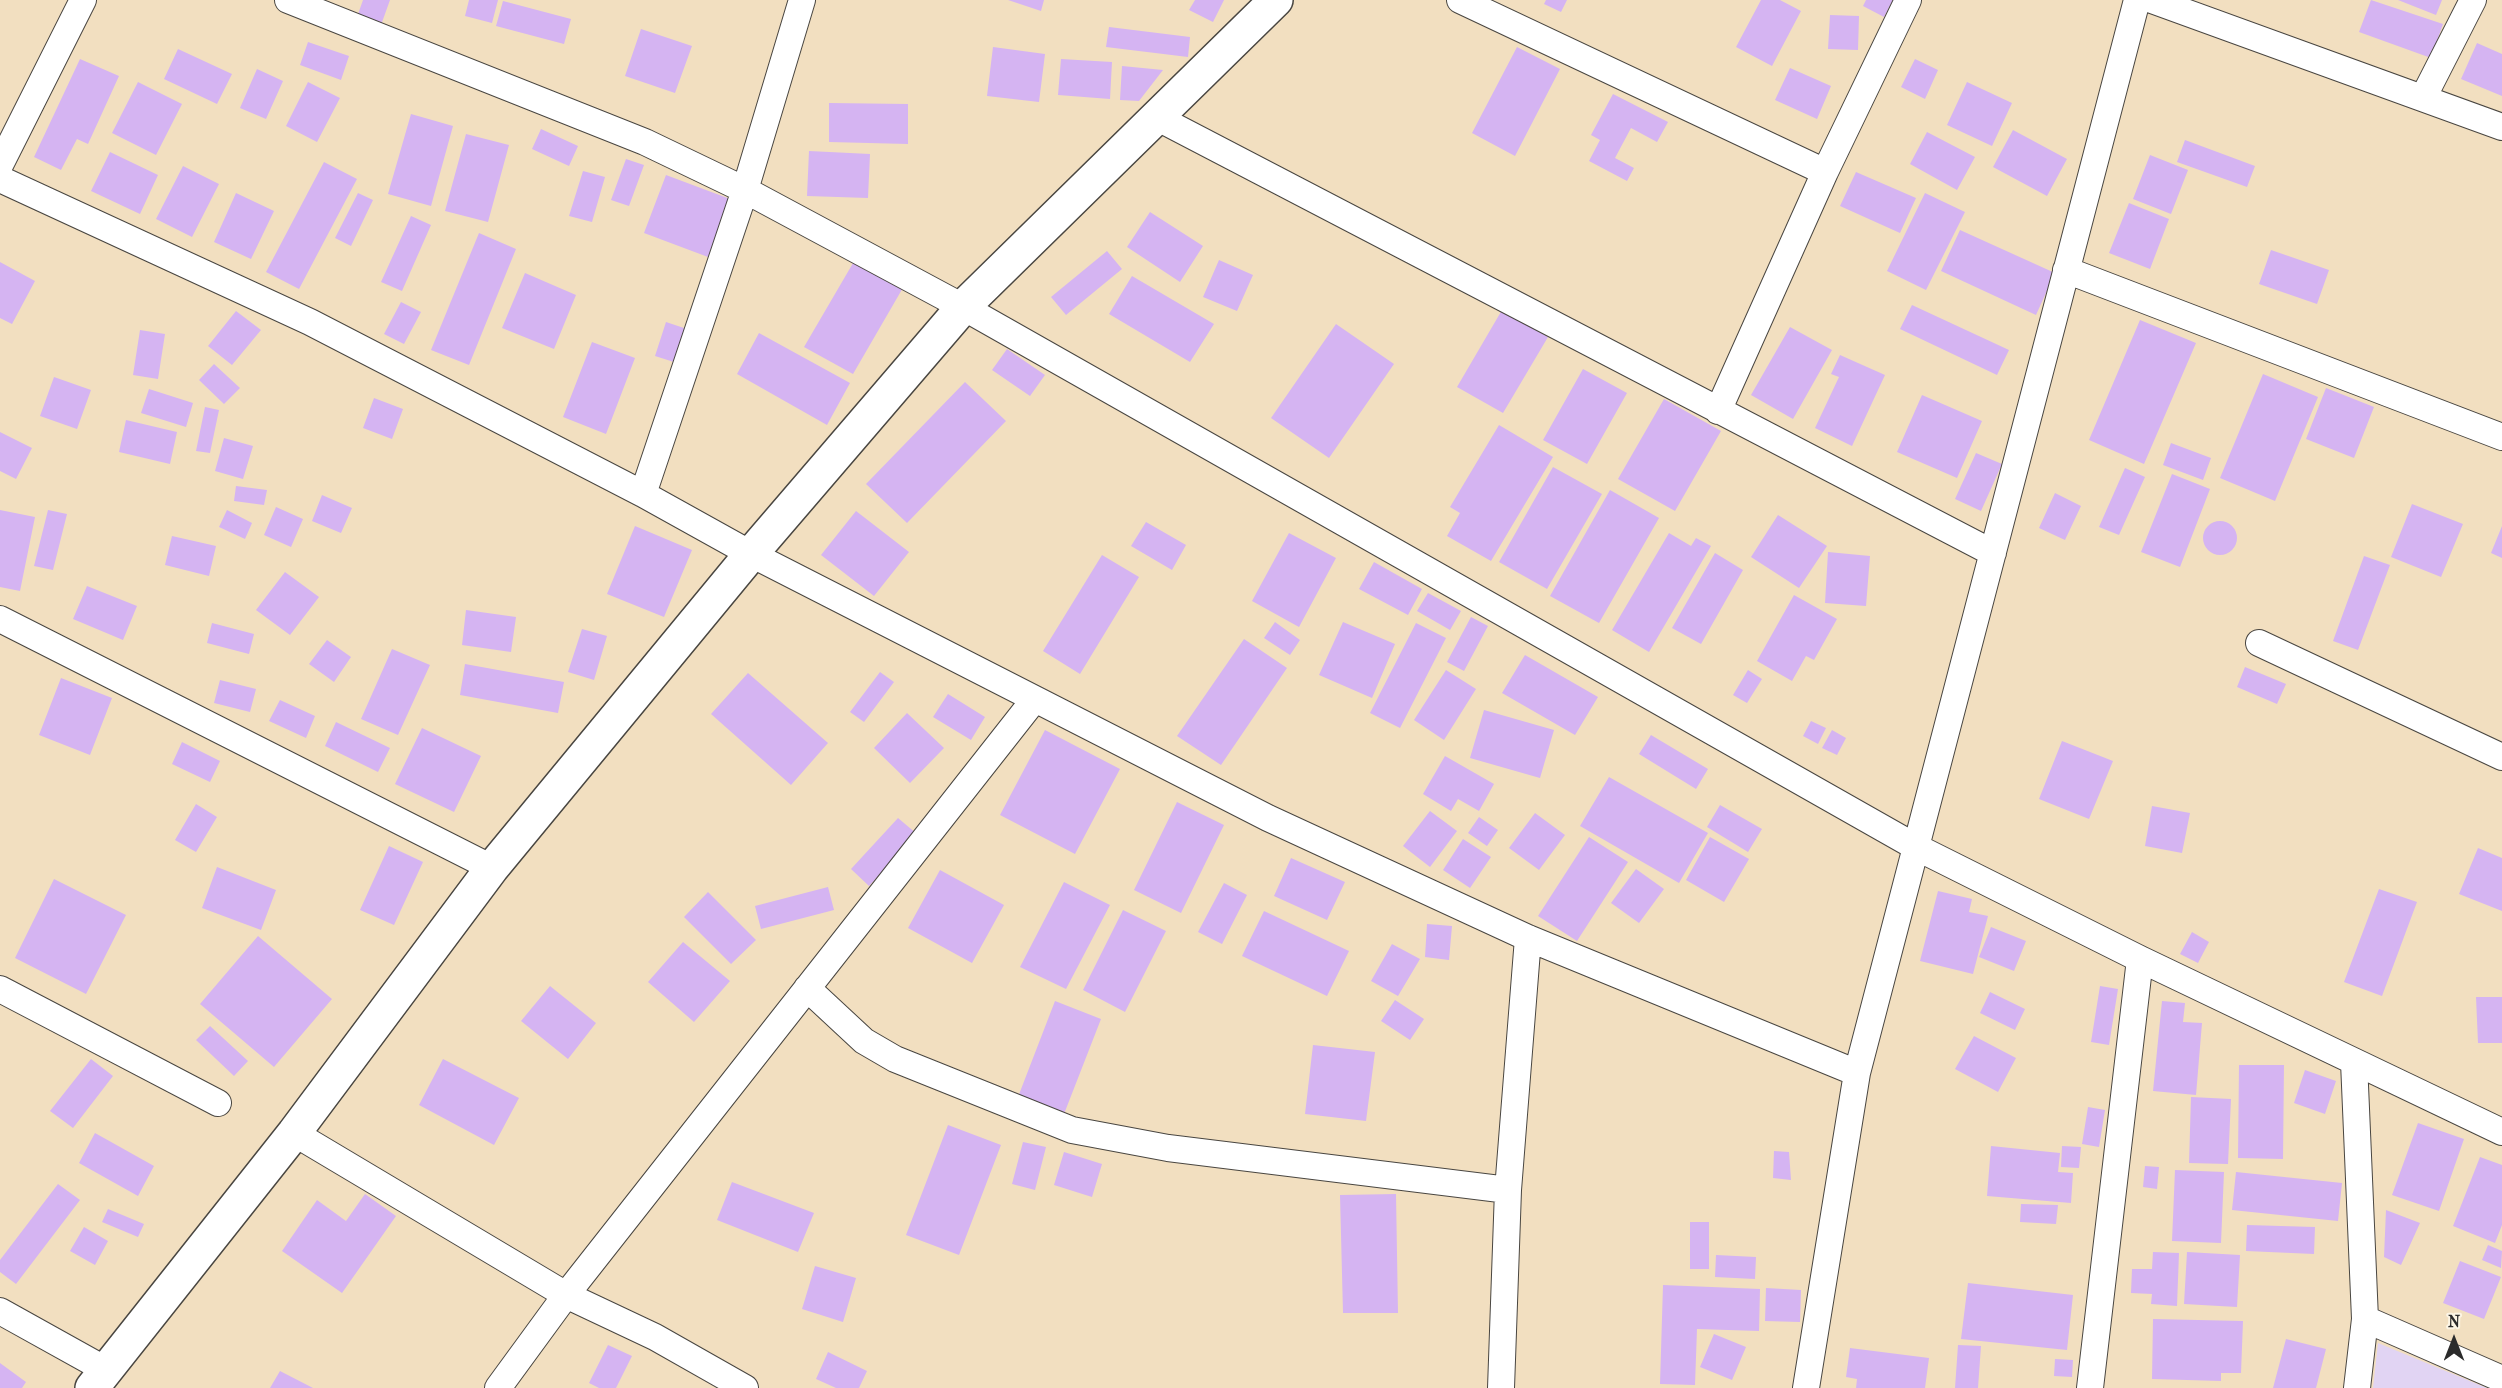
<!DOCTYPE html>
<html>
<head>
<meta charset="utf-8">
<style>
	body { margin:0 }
	#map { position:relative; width:2502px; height:1388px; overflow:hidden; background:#f2dfc0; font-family:"IM FELL French Canon",serif }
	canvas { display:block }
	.north { position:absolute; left:2424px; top:1310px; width:60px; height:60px; -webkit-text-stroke:4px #fcf5e5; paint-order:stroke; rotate:0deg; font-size:16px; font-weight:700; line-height:24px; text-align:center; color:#2b2b2b }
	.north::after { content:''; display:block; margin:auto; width:21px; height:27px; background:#2b2b2b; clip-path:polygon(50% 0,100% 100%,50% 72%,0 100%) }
</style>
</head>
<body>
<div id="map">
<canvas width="2502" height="1388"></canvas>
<div class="north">N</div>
</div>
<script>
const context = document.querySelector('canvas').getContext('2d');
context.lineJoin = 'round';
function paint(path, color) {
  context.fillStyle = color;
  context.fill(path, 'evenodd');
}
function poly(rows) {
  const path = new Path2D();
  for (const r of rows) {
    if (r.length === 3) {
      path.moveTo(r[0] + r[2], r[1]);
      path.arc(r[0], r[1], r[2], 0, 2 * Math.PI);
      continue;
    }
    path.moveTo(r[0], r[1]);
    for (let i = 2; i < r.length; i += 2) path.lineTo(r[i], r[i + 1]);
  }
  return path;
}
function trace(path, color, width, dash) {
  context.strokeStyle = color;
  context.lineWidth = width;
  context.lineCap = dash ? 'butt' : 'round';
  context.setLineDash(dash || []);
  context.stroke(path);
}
paint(poly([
	[2378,1343,2487,1388,2373,1388]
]), '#e1d4f3');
paint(poly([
	[363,0,390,0,381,25,357,17],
	[469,0,498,0,492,23,465,16],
	[1008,0,1044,0,1041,11],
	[1195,0,1224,0,1213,22,1189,10],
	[1546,0,1567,0,1561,12,1544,4],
	[1761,0,1780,0,1801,11,1772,66,1736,47],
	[1866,0,1893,0,1884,17,1863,6],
	[2371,0,2443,24,2431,58,2359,32],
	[2398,0,2442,0,2436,15],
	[503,1,571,19,564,44,496,26],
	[1830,15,1859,16,1858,50,1828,49],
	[1109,27,1190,37,1188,57,1106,47],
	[641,29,692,46,675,93,625,76],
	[308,42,349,56,341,80,300,65],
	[2477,43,2502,54,2502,96,2461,79],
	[993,47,1045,54,1039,102,987,96],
	[1517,47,1560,69,1515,156,1472,133],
	[178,49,232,74,217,104,164,79],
	[80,59,119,76,88,144,77,139,61,170,34,157],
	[1061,59,1112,62,1110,99,1058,95],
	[1915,59,1938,70,1925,99,1901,87],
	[1122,66,1163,70,1139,101,1120,100],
	[1790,68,1831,86,1817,119,1775,100],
	[257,69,283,81,266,119,240,108],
	[138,82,182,104,156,155,112,133],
	[308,82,340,98,317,142,286,126],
	[1967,82,2012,103,1992,146,1947,125],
	[1613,94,1668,122,1657,142,1631,128,1615,158,1634,168,1627,181,1589,161,1600,140,1591,135],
	[829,103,908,104,908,144,829,142],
	[411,114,453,126,431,206,388,194],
	[541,129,578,146,569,166,532,149],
	[2013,130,2067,159,2047,196,1993,167],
	[1927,132,1975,157,1957,190,1910,164],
	[466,134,509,145,488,222,445,211],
	[2185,140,2255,166,2247,187,2177,162],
	[809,151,870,154,868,198,807,196],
	[110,152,158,175,140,214,91,191],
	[2150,155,2188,170,2171,214,2133,199],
	[626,159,644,165,629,206,611,200],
	[324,162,357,179,299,289,266,272],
	[183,166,219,184,192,237,156,219],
	[583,171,605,177,592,222,569,216],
	[1856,172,1916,198,1900,233,1840,206],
	[666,175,730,199,708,257,644,233],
	[236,193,274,211,251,259,214,242],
	[358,193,373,200,351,246,335,238],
	[1925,193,1965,212,1926,290,1887,271],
	[2129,203,2169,219,2150,269,2109,253],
	[1150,212,1203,246,1180,282,1127,247],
	[411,216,431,225,402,291,381,282],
	[1960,230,2055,273,2036,315,1941,271],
	[479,233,516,249,469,365,431,350],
	[2271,250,2329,270,2317,304,2259,284],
	[1107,251,1122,269,1066,315,1051,297],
	[856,258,904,286,853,374,804,347],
	[1219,260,1253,275,1237,311,1203,297],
	[0,262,35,281,12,324,0,318],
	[525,273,576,295,554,349,502,328],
	[1132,276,1214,324,1190,362,1109,314],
	[401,302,421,312,404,344,384,334],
	[1912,305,2009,350,1997,375,1900,329],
	[1502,310,1548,337,1503,413,1457,387],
	[236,311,261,330,232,365,208,346],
	[2140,320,2196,343,2144,464,2089,440],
	[666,322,687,329,677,363,655,356],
	[1336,324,1394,364,1329,458,1271,418],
	[1790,327,1832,350,1793,419,1751,395],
	[140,330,165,334,158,379,133,375],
	[759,333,850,383,827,425,737,374],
	[592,342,635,358,606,434,563,417],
	[1007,349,1045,375,1030,396,992,370],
	[1840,355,1885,375,1852,446,1815,428,1839,377,1831,374],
	[214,364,240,388,224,404,199,380],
	[1583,369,1627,393,1587,464,1543,440],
	[2263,374,2318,397,2275,501,2220,478],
	[54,377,91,390,77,429,40,416],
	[965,382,1006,421,907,523,866,484],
	[2326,388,2374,407,2354,458,2306,439],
	[149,389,193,403,186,427,141,413],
	[1922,395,1982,421,1957,478,1897,452],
	[374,398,403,409,392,439,363,428],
	[1664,399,1721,431,1675,511,1618,479],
	[205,407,219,410,210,453,196,451],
	[126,420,177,432,170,464,119,452],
	[1499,425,1553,457,1491,561,1447,536,1460,513,1450,507],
	[0,432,32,448,16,479,0,471],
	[224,438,253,446,243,479,215,471],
	[2171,443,2211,458,2203,480,2163,465],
	[1976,453,2002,464,1981,511,1955,499],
	[1553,467,1602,494,1547,589,1499,562],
	[2125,468,2145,477,2119,535,2099,527],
	[2172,474,2210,489,2180,567,2141,552],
	[236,486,267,490,264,505,234,501],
	[1610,490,1659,518,1599,623,1550,596],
	[2055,493,2081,506,2065,540,2039,528],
	[322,495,352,508,341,533,312,521],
	[2412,504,2463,524,2441,577,2391,557],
	[276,507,303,519,291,547,264,535],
	[0,510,35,517,20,591,0,587],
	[48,510,67,514,53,570,34,566],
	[227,510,252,523,245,539,219,527],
	[856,511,909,552,874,596,821,555],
	[1778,515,1827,546,1799,588,1751,557],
	[2220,538,17],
	[1146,522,1186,545,1172,570,1131,546],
	[635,526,692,550,664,617,607,594],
	[2502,526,2502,558,2491,553],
	[1289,533,1336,558,1299,627,1252,601],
	[1669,533,1691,546,1696,538,1711,546,1649,652,1612,630],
	[172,536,216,546,209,576,165,565],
	[1828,552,1870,556,1866,606,1825,603],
	[1715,553,1743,570,1701,644,1672,628],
	[1102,555,1139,577,1080,674,1043,651],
	[2364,556,2390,565,2358,650,2333,641],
	[1374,562,1422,589,1408,615,1359,589],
	[285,572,319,597,290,635,256,610],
	[87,586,137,606,123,640,73,619],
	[1428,593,1461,611,1450,630,1417,611],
	[1794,595,1837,619,1814,660,1806,656,1792,681,1757,661],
	[466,610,516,617,511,652,462,645],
	[1471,617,1488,626,1464,671,1447,662],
	[1275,622,1300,640,1290,655,1264,638],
	[1343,622,1395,644,1372,698,1319,675],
	[212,623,254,634,249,654,207,643],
	[1416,623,1446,638,1400,728,1370,713],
	[582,629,607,636,594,680,568,672],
	[1244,639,1287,668,1221,765,1177,736],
	[327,640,351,657,334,682,309,664],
	[392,649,430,665,398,735,361,719],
	[1525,655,1598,697,1575,735,1502,693],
	[465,664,564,682,558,713,460,695],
	[2245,667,2286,684,2277,704,2237,687],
	[1446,670,1476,689,1444,740,1414,720],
	[1748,670,1762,679,1747,703,1733,695],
	[880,672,894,682,864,722,850,712],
	[748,673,828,743,791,785,711,714],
	[61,678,112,698,90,755,39,735],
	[220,680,256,689,250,712,214,703],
	[948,694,985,717,971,740,933,717],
	[280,700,315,716,306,738,269,721],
	[1484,710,1554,730,1540,778,1470,758],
	[907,713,944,748,910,783,874,748],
	[1811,721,1826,728,1818,744,1803,736],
	[336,722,390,748,378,772,325,746],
	[422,728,481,756,454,812,395,784],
	[1045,730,1120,769,1075,854,1000,815],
	[1832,730,1846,738,1837,755,1822,748],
	[1651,735,1708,769,1696,789,1639,754],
	[2062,741,2113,761,2089,819,2039,799],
	[182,742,220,761,210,782,172,764],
	[1445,756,1494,784,1479,811,1458,799,1451,811,1423,794],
	[1609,777,1708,833,1679,883,1580,826],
	[1177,802,1224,825,1181,913,1134,890],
	[196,804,217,817,196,852,175,840],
	[1720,805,1762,829,1748,852,1707,827],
	[2152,806,2190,813,2182,853,2145,846],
	[1430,811,1457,831,1430,867,1403,846],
	[1535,813,1565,835,1539,870,1509,848],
	[1479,817,1498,830,1487,846,1468,833],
	[898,818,917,834,869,886,851,869],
	[1589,837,1628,862,1577,941,1538,916],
	[1710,837,1749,859,1724,902,1686,880],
	[1463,839,1491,857,1470,888,1443,870],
	[389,846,423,862,394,925,360,910],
	[2478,848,2502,858,2502,911,2459,894],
	[1291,858,1345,882,1327,920,1274,896],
	[217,867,276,890,261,930,202,908],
	[1636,869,1664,889,1639,923,1611,903],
	[940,870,1004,905,972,963,908,928],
	[54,879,126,915,86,994,15,958],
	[1064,882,1110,905,1066,989,1020,967],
	[1224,883,1247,895,1222,944,1198,932],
	[828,887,834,910,761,929,755,906],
	[2379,889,2417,902,2382,996,2344,982],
	[1938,891,1972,899,1969,912,1988,916,1973,974,1920,961],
	[708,892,756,940,731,964,684,917],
	[1123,910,1166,931,1125,1012,1083,990],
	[1264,911,1349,951,1327,996,1242,956],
	[1427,924,1452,926,1449,960,1425,957],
	[1991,927,2026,941,2014,971,1979,957],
	[2192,932,2209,942,2198,963,2180,954],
	[258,936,332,999,274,1067,200,1004],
	[683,942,730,981,694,1022,648,982],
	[1392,944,1420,959,1398,996,1371,981],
	[550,986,596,1023,568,1059,521,1021],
	[2100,986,2118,989,2109,1045,2091,1042],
	[1990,992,2025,1009,2015,1030,1980,1013],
	[2476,997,2502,997,2502,1043,2478,1043],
	[1395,1000,1424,1019,1410,1040,1381,1021],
	[1055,1001,1101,1019,1064,1114,1018,1097],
	[2162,1001,2185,1003,2183,1022,2202,1023,2196,1095,2153,1091],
	[210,1026,248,1061,234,1076,196,1040],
	[1974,1036,2016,1058,1998,1092,1955,1069],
	[1313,1045,1375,1052,1366,1121,1305,1114],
	[91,1059,113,1076,73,1128,50,1111],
	[443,1059,519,1098,494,1145,419,1105],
	[2239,1065,2284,1065,2283,1159,2238,1158],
	[2305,1070,2336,1081,2325,1114,2294,1103],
	[2191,1097,2231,1099,2228,1164,2189,1163],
	[2088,1107,2105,1110,2099,1147,2082,1144],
	[2418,1123,2464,1139,2439,1211,2392,1195],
	[948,1125,1001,1145,959,1255,906,1235],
	[95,1133,154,1166,138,1196,79,1163],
	[1023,1142,1046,1147,1035,1190,1012,1184],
	[1991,1146,2060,1153,2058,1172,2073,1173,2071,1203,1987,1196],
	[2062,1146,2081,1147,2079,1168,2061,1167],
	[1774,1151,1789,1152,1791,1180,1773,1178],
	[1064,1152,1102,1164,1092,1197,1054,1185],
	[2480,1157,2502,1165,2502,1225,2495,1243,2453,1226],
	[2145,1166,2159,1167,2157,1189,2143,1187],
	[2175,1170,2224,1172,2221,1243,2172,1241],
	[2236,1172,2342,1183,2338,1221,2232,1210],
	[732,1182,814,1213,798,1252,717,1220],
	[58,1184,80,1200,16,1284,0,1272,0,1260],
	[365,1194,396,1216,342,1293,282,1251,317,1200,346,1221],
	[1396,1194,1398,1313,1343,1313,1340,1195],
	[2021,1204,2058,1205,2056,1224,2020,1222],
	[108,1209,144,1224,138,1237,102,1222],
	[2386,1210,2420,1223,2401,1265,2384,1257],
	[1690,1222,1709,1222,1709,1269,1690,1269],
	[2247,1225,2315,1227,2314,1254,2246,1251],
	[84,1227,108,1241,95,1265,70,1251],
	[2488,1245,2502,1251,2501,1268,2482,1260],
	[2153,1252,2179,1253,2177,1306,2151,1304,2152,1294,2131,1293,2132,1269,2152,1269],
	[2187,1252,2240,1255,2237,1307,2184,1304],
	[1716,1255,1756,1257,1755,1279,1715,1277],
	[2460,1261,2501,1277,2484,1319,2443,1303],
	[815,1266,856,1278,843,1322,802,1309],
	[1968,1283,2073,1295,2067,1350,1961,1339],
	[1663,1285,1760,1289,1759,1331,1697,1329,1695,1385,1660,1384],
	[1766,1288,1801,1290,1800,1322,1765,1321],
	[2153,1319,2243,1321,2241,1373,2221,1373,2221,1381,2152,1379],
	[1714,1334,1746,1347,1732,1380,1700,1367],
	[2286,1339,2326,1349,2316,1388,2273,1388],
	[608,1345,632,1356,616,1388,599,1388,589,1383],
	[1958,1345,1981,1346,1978,1388,1955,1388],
	[1850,1348,1929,1358,1925,1388,1856,1388,1857,1379,1846,1377],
	[828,1352,867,1371,859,1388,836,1388,816,1379],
	[2055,1359,2073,1360,2072,1377,2054,1376],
	[0,1363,26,1382,22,1388,0,1388],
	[280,1371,313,1388,270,1388]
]), '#d5b4f2');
const street = poly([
	[288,0,645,142,745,190,963,307,1916,847,2140,959,2502,1132],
	[1460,0,1825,172],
	[2152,0,2502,127],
	[2423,98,2473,0],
	[1158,118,1993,553],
	[0,165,83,0],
	[0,179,310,322,643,494,751,554,1268,818,1528,938,1857,1073],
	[2066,270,2502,437],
	[1718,411,1825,172,1908,0],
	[643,494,745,190,802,0],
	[0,619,492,868],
	[2259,643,2502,757],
	[807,988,864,1041,895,1059,1072,1130,1168,1148,1508,1190],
	[0,989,218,1103],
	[2354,1062,2365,1319,2357,1388],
	[294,1133,566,1295,655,1337,745,1388],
	[0,1311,106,1370],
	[2365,1319,2502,1379],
	[498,1388,566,1295,1034,700],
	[1501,1388,1508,1190,1528,938],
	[1806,1388,1857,1073,2137,0],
	[2090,1388,2140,959]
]);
const secondary = poly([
	[92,1388,294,1133,492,868,751,554,963,307,1276,0]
]);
trace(street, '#494641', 28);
trace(secondary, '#494641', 36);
trace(street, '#fff', 26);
trace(secondary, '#fff', 33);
</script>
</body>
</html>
